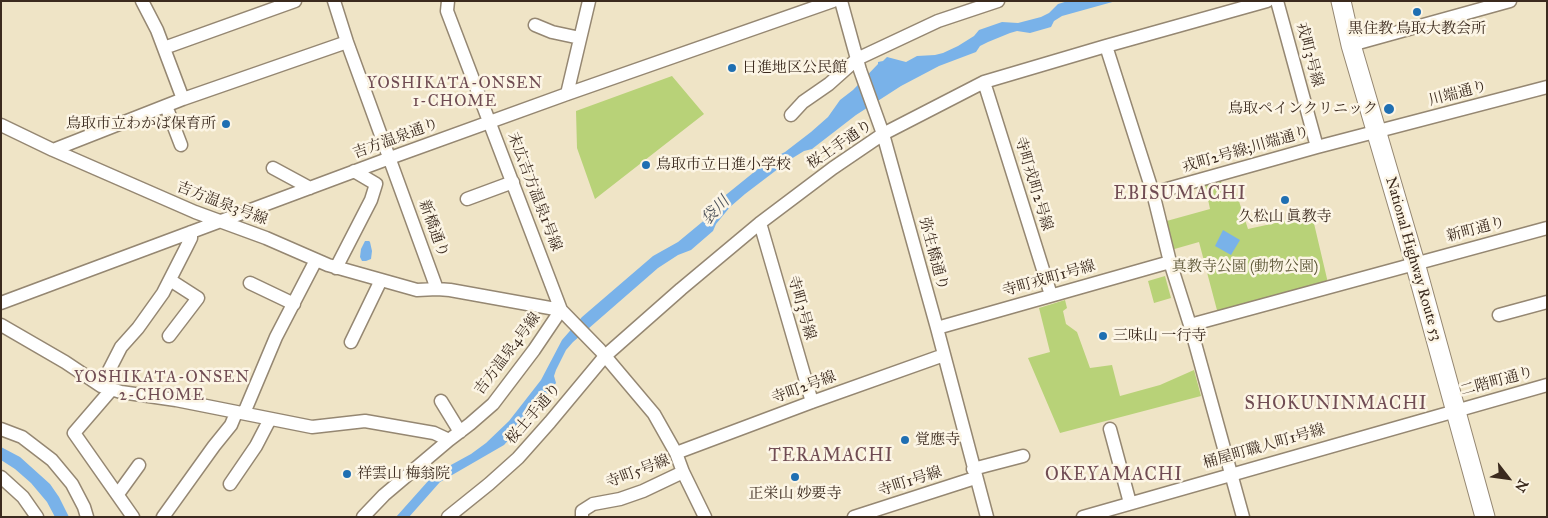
<!DOCTYPE html>
<html>
<head>
<meta charset="utf-8">
<style>
	body { margin:0 }
	#map { position:relative; width:1548px; height:518px; overflow:hidden; background:#efe4c6; font-family:"IM FELL Great Primer",serif }
	canvas { display:block }
	.frame { position:absolute; inset:0; border:2px solid #3b2a1e; pointer-events:none }
	.north { position:absolute; left:1483px; top:453px; width:50px; height:50px; -webkit-text-stroke:4px #fcf5e5; paint-order:stroke; rotate:120deg; font-size:14px; font-weight:700; line-height:20px; text-align:center; color:#3b2a1e }
	.north::after { content:''; display:block; margin:auto; width:18px; height:22px; background:#3b2a1e; clip-path:polygon(50% 0,100% 100%,50% 72%,0 100%) }
</style>
</head>
<body>
<div id="map">
<canvas width="1548" height="518"></canvas>
<div class="frame"></div>
<div class="north">N</div>
</div>
<script>
const context = document.querySelector('canvas').getContext('2d');
context.lineJoin = 'round';
function paint(path, color) {
  context.fillStyle = color;
  context.fill(path, 'evenodd');
}
function poly(rows) {
  const path = new Path2D();
  for (const r of rows) {
    path.moveTo(r[0], r[1]);
    for (let i = 2; i < r.length; i += 2) path.lineTo(r[i], r[i + 1]);
  }
  return path;
}
function trace(path, color, width, dash) {
  context.strokeStyle = color;
  context.lineWidth = width;
  context.lineCap = dash ? 'butt' : 'round';
  context.setLineDash(dash || []);
  context.stroke(path);
}
function drawText(font, color, halo, rows, align = 'center') {
  context.font = font + ' "IM FELL Great Primer","Noto Serif JP",serif';
  context.lineWidth = 5;
  context.setLineDash([]);
  context.textBaseline = 'middle';
  context.strokeStyle = halo;
  context.fillStyle = color;
  for (const [text, x, y, turn = 0] of rows) {
    context.save();
    context.translate(x, y);
    context.rotate((+turn || 0) * Math.PI / 180);
    context.textAlign = isNaN(turn) ? turn : align;
    if (halo) context.strokeText(text, 0, 0);
    context.fillText(text, 0, 0);
    context.restore();
  }
}
paint(poly([
	[672,76,704,114,595,199,577,148,576,111],
	[1221,181,1224,191,1235,189,1248,229,1312,215,1328,283,1218,314,1199,242,1171,250,1163,222,1210,209,1205,185],
	[1165,276,1171,298,1154,303,1148,281],
	[1065,300,1067,308,1063,311,1066,324,1077,332,1090,368,1112,365,1120,396,1160,385,1194,370,1201,396,1060,433,1028,358,1050,352,1039,308]
]), '#b8d278');
paint(poly([
	[1068,1,1116,1,1062,16,1054,21,1051,27,1030,33,1017,31,1010,33,988,42,980,46,976,52,939,66,901,86,856,115,812,149,804,151,791,159,745,194,730,207,716,224,713,231,691,250,678,255,658,268,573,342,566,350,556,370,554,376,556,383,523,424,504,445,440,482,409,517,396,517,429,480,440,471,471,454,486,443,509,421,541,380,562,340,582,317,653,256,678,242,707,218,720,204,722,198,769,160,785,152,811,132,828,117,840,100,853,90,878,64,878,62,883,61,887,57,906,62,917,56,935,55,943,53,958,46,974,36,979,30,1002,22,1018,23,1041,17,1049,13,1058,4],
	[1223,230,1240,240,1231,255,1215,246],
	[365,241,369,241,370,242,372,251,371,259,366,261,362,261,360,257,361,249],
	[1,447,20,457,50,484,59,497,69,517,55,517,47,502,31,483,15,469,1,460]
]), '#79b2e9');
const minor = poly([
	[142,1,157,30,183,99],
	[334,1,347,42,437,289],
	[841,1,860,70,883,134,937,328,987,517],
	[1277,1,1317,147],
	[535,25,552,32,580,38],
	[1351,45,1510,1],
	[1106,46,1153,193,1170,262,1190,325,1243,517],
	[164,48,295,1],
	[984,82,1051,295],
	[567,94,589,1],
	[166,106,181,145],
	[791,115,803,102,829,84,857,59,938,21,998,1],
	[1,125,53,150,195,212,266,238,328,265,417,290,437,289,450,290,561,310,600,350,654,414,676,453,683,472,705,517],
	[53,150,183,99,347,42],
	[273,168,310,188],
	[1153,193,1317,147,1547,87],
	[467,199,513,182],
	[760,223,812,402],
	[336,268,371,200,376,184,354,171],
	[250,283,294,304],
	[1,303,390,158,567,94,833,1],
	[1499,315,1547,302],
	[1,325,65,362,101,386,121,392,176,400,312,427,365,421,434,433,449,440,470,424,493,404,534,350,561,310,447,11,448,1],
	[1190,325,1547,228],
	[937,328,1170,262],
	[169,336,198,298,170,280],
	[351,342,381,280],
	[101,386,121,347,138,328,163,293,187,246,191,238,191,232],
	[111,390,74,433,133,517],
	[441,401,460,432],
	[244,413,276,337,316,260],
	[1,429,22,437,52,460,72,484,84,507,87,517],
	[1110,429,1130,503],
	[676,453,812,402,944,355],
	[973,469,1023,456],
	[1,477,23,497,37,517],
	[230,484,256,446,270,419],
	[118,494,139,465],
	[163,517,214,446,231,425,236,413],
	[363,517,384,495,449,440],
	[448,517,489,484,518,458,550,422,605,356,681,289,760,223,833,168,883,134,984,82,1106,46,1267,1],
	[582,517,582,511,593,504,620,499,643,491,683,472],
	[854,517,975,478],
	[1083,517,1547,385]
]);
const highway = poly([
	[1341,1,1351,45,1415,263,1485,517]
]);
trace(minor, '#958772', 15);
trace(highway, '#958772', 21);
trace(minor, '#fff', 12);
trace(highway, '#fff', 19);
for (const [x, y, r, color] of [
	[1417,12,5,"#1f6fb2"],
	[732,68,5,"#1f6fb2"],
	[1389,109,6,"#1f6fb2"],
	[226,124,5,"#1f6fb2"],
	[646,165,5,"#1f6fb2"],
	[1285,200,5,"#1f6fb2"],
	[1103,336,5,"#1f6fb2"],
	[905,440,5,"#1f6fb2"],
	[347,474,5,"#1f6fb2"],
	[795,477,5,"#1f6fb2"]
]) {
  const dot = new Path2D();
  dot.arc(x, y, r, 0, 2 * Math.PI);
  context.fillStyle = color;
  context.fill(dot);
  trace(dot, '#fcf5e5', 2);
}
drawText('15px', '#3b2a1e', '#fcf5e5', [
	["黒住教 鳥取大教会所",1417,29,"center"],
	["日進地区公民館",742,68],
	["鳥取ペインクリニック",1378,109,"right"],
	["鳥取市立わかば保育所",216,124,"right"],
	["鳥取市立日進小学校",656,165],
	["久松山 眞教寺",1285,217,"center"],
	["三味山 一行寺",1113,336],
	["覚應寺",915,440],
	["祥雲山 梅翁院",357,474],
	["正栄山 妙要寺",795,494,"center"]
], 'left');
drawText('15px', '#3b2a1e', '#fcf5e5', [
	["戎町3号線",1309,55,75],
	["川端通り",1458,94,-15],
	["吉方温泉通り",396,139,-20],
	["桜土手通り",840,145,-34],
	["戎町2号線;川端通り",1246,150,-16],
	["寺町戎町2号線",1033,184,73],
	["末広吉方温泉1号線",534,192,69],
	["吉方温泉3号線",222,204,21],
	["新橋通り",433,229,70],
	["新町通り",1476,230,-15],
	["弥生橋通り",933,254,75],
	["National Highway Route 53",1413,259,74],
	["寺町戎町1号線",1049,279,-16],
	["寺町3号線",801,308,74],
	["吉方温泉4号線",508,354,-53],
	["二階町通り",1497,382,-15],
	["寺町2号線",804,388,-20],
	["桜土手通り",534,414,-49],
	["桶屋町職人町1号線",1264,447,-16],
	["寺町5号線",638,472,-21],
	["寺町1号線",910,482,-18]
]);
drawText('15px', '#5a5434', '#fcf5e5', [
	["真教寺公園 (動物公園)",1245,267]
]);
context.letterSpacing = '1px';
drawText('16px', '#704c53', '#fcf5e5', [
	["YOSHIKATA-ONSEN",455,84],
	["1-CHOME",455,102],
	["YOSHIKATA-ONSEN",162,378],
	["2-CHOME",162,396]
]);
context.letterSpacing = '0px';
drawText('italic 16px', '#4e535b', '#fcf5e5', [
	["袋川",716,211,-47]
]);
context.letterSpacing = '1px';
drawText('18px', '#704c53', '#fcf5e5', [
	["EBISUMACHI",1180,195],
	["SHOKUNINMACHI",1336,405],
	["TERAMACHI",831,457],
	["OKEYAMACHI",1114,476]
]);
context.letterSpacing = '0px';
</script>
</body>
</html>
